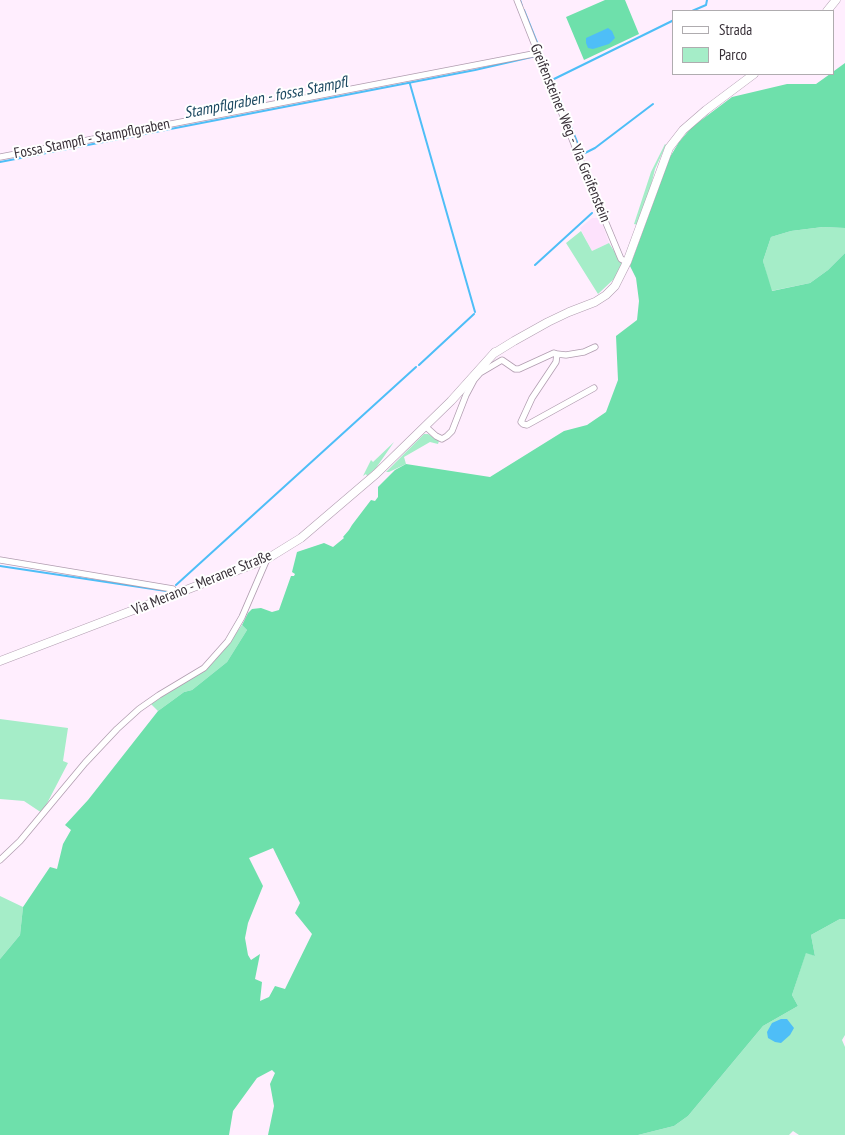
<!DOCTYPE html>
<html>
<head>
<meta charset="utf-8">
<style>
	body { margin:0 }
	#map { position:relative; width:845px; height:1135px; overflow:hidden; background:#ffeefe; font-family:"PT Sans Narrow",sans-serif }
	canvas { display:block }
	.legend { position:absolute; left:672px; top:10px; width:162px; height:65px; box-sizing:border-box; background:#fff; border:1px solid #afacaf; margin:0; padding:6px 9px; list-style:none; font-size:15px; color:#372f37 }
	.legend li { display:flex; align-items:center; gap:10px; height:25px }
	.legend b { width:25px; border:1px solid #afacaf }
</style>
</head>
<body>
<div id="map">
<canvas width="845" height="1135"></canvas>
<ul class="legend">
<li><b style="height:6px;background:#fff"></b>Strada</li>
<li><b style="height:14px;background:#a5edc8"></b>Parco</li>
</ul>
</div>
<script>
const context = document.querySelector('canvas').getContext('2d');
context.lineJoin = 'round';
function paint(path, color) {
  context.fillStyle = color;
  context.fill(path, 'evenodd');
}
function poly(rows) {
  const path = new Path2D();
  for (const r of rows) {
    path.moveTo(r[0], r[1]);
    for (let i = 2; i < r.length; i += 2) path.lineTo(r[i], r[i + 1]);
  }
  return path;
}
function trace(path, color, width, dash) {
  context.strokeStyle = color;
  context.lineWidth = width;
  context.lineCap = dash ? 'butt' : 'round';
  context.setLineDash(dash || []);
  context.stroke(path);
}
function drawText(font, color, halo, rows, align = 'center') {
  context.font = font + ' "PT Sans Narrow",sans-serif';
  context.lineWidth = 4;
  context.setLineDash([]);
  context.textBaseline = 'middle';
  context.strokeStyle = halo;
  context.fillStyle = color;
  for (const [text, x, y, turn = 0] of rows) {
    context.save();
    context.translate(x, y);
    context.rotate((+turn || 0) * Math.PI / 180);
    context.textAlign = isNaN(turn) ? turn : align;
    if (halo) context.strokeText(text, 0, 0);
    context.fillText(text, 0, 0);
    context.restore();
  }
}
paint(poly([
	[592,218,600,218,609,243,592,251,580,228]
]), '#fde2fc');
paint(poly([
	[665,144,666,145,655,169,648,198,638,225,634,224,651,172],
	[823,227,845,228,845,253,828,270,810,283,771,291,763,261,771,237,791,231],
	[581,231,592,251,609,243,621,262,621,267,615,278,598,294,566,243],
	[424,434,428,434,439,441,438,444,430,442,404,457,406,464,389,472,386,472],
	[394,442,376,468,367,476,366,474,363,476,371,460,373,462],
	[242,625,247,630,227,662,192,690,184,692,158,711,151,704,185,682,229,643],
	[0,719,68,728,63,761,68,763,42,813,24,801,0,799],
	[0,896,23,907,20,935,0,959],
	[840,919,845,919,845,1035,842,1040,845,1047,845,1135,799,1135,793,1131,789,1135,638,1135,674,1126,688,1116,763,1026,798,1006,792,995,806,952,815,956,811,935]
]), '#a5edc8');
paint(poly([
	[605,0,625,0,639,34,584,60,566,17],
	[845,63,845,228,823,227,791,231,771,237,763,261,772,291,810,283,828,270,845,253,845,919,840,919,811,935,815,956,806,953,792,995,798,1006,763,1026,688,1116,674,1126,638,1135,268,1135,274,1106,270,1084,275,1073,272,1070,257,1078,233,1111,229,1135,0,1135,0,959,20,935,23,907,50,867,57,869,63,844,71,830,65,825,88,800,158,711,184,692,192,690,227,662,247,630,242,625,248,613,252,609,261,608,272,612,279,610,291,576,294,576,295,574,292,572,297,552,324,543,333,547,344,538,343,537,349,530,352,525,371,500,375,501,378,497,378,487,395,470,406,464,490,477,564,431,587,425,606,412,618,380,616,336,637,320,639,301,636,278,630,266,670,157,679,142,692,127,732,97,787,84,816,84,830,74,834,74,834,71],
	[273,848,300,903,295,913,312,934,285,989,275,986,269,997,260,1001,262,982,255,979,260,954,251,960,248,955,245,938,248,923,263,886,249,858]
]), '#6ee0ab');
paint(poly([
	[608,28,612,31,615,38,609,44,593,49,588,48,586,43,586,38],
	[781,1019,787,1019,794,1028,790,1035,781,1043,775,1042,768,1038,767,1032,772,1023]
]), '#4ebef7');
trace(poly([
	[520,0,522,6],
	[524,10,580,149],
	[692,11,706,5,707,0],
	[552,80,674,20],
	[410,84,475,312],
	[585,153,595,148,653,104],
	[0,162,475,70,536,56],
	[535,265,592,213],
	[419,365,474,314],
	[0,566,166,591],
	[176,585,416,367]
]), '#4ebef7', 2);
const minor = poly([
	[517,0,593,192,621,259,627,262],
	[0,157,538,53],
	[557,354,566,355,584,352,595,347],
	[425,426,436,436,442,439,447,436,452,431,466,395,474,380,480,373,502,360,515,369,519,369,554,353,557,354,556,362,532,398,521,422,523,424,527,425,594,388],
	[0,560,173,589,175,595],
	[0,860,20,841,85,763,117,729,139,709,159,695,204,668,228,641,242,617,267,559]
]);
const secondary = poly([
	[827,11,836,0],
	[493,354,514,341,548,322,569,312,595,302,606,295,615,286,627,262,669,148,683,130,706,110,754,74],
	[0,661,267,559,301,538,376,474,451,401,495,352]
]);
trace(minor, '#b19db0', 7);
trace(secondary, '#b19db0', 9);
trace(minor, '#fff', 5.5);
trace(secondary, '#fff', 8);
drawText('15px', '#372f37', '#fff', [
	["Greifensteiner Weg - Via Greifenstein",570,133,68],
	["Fossa Stampfl - Stampflgraben",92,139,-11],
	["Via Merano - Meraner Straße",202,583,-22]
]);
drawText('italic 16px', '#1c4961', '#fff', [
	["Stampflgraben - fossa Stampfl",266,98,-11]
]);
</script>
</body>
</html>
